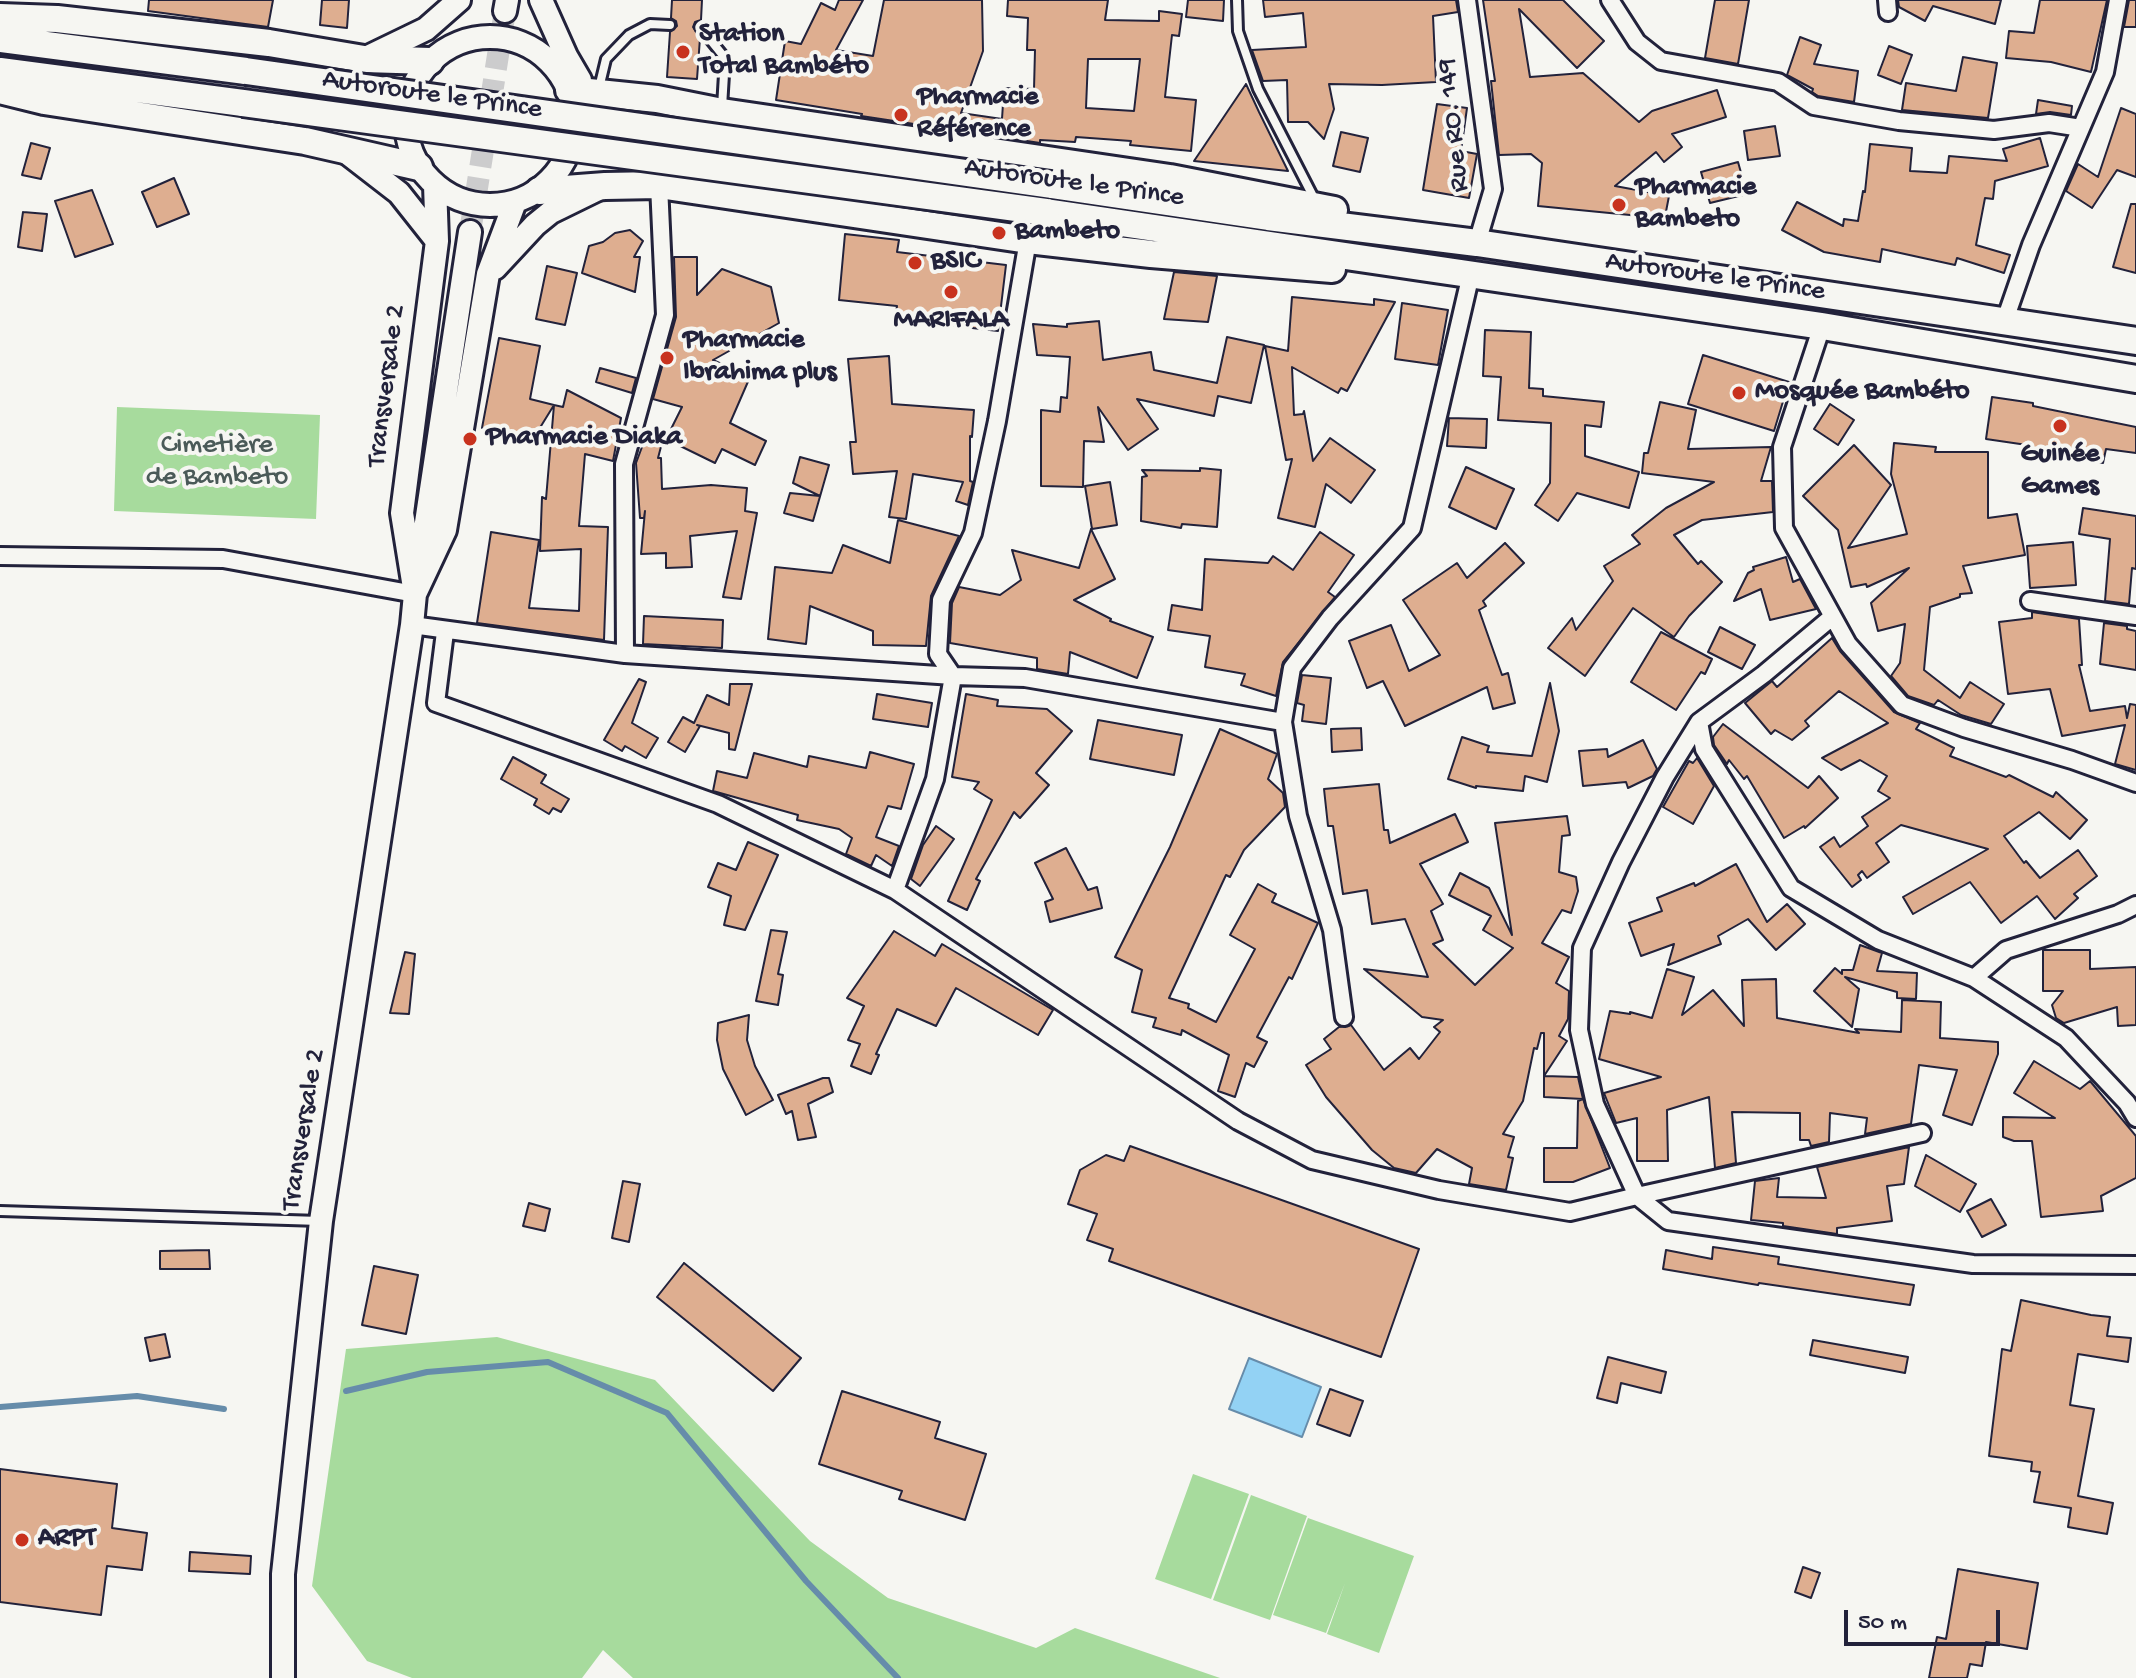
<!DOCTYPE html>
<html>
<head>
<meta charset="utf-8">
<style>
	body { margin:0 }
	#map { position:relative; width:2136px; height:1678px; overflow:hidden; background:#f6f6f2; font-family:"Gochi Hand",sans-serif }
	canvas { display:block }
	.scale { position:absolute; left:1844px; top:1610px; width:156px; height:36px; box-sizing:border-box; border:4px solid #22223b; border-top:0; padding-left:10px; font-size:24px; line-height:28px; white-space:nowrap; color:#22223b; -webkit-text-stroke:6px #f6f6f2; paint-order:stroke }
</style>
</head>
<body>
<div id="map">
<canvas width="2136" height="1678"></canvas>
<div class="scale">50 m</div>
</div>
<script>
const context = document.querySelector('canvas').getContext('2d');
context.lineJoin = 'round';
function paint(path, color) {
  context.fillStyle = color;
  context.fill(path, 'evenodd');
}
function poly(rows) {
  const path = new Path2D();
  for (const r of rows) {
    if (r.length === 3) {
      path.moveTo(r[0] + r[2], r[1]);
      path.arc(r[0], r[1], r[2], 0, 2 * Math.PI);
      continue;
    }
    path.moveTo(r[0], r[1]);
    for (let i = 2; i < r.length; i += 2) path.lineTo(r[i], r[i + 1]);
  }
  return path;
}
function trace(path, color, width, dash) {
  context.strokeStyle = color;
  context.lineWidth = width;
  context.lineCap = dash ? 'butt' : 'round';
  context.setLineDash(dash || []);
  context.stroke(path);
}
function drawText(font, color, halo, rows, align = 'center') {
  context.font = font + ' "Gochi Hand",sans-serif';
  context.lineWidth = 8;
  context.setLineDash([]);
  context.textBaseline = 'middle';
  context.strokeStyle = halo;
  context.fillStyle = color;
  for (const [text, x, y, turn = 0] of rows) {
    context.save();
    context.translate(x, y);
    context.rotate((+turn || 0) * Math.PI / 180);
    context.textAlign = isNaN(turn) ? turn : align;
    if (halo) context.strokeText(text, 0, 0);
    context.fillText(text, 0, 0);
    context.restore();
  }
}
paint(poly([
	[117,407,320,415,316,519,114,511],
	[497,1337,655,1380,810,1541,888,1598,1036,1648,1075,1628,1220,1678,633,1678,603,1650,582,1678,412,1678,367,1661,312,1586,346,1349],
	[1193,1474,1249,1494,1211,1599,1155,1579],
	[1251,1495,1307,1516,1270,1620,1213,1600],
	[1308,1518,1414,1556,1379,1653,1327,1634,1345,1583,1326,1633,1273,1615]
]), '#a7db9d');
const water = poly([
	[1249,1358,1321,1387,1302,1437,1229,1409,1249,1358]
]);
paint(water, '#93d2f4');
trace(water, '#668caa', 2);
trace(poly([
	[346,1391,427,1372,548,1362,667,1413,806,1581,898,1678],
	[0,1407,137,1396,224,1409]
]), '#668caa', 6);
const building = poly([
	[149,0,273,0,268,27,148,11,149,0],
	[322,0,349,0,347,28,320,25,322,0],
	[672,0,702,0,701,20,695,22,693,27,700,38,697,79,667,77,670,32,677,26,676,21,671,18,672,0],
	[839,0,863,0,836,50,873,56,884,0,982,0,983,51,961,113,1002,119,1004,88,1034,89,1035,50,1027,50,1028,18,1007,16,1008,0,1108,0,1105,20,1159,21,1159,11,1182,14,1179,36,1172,35,1165,97,1196,100,1191,151,1130,145,1131,141,1076,137,1075,142,1040,140,1040,143,861,116,862,114,776,100,785,41,801,44,821,3,835,10,839,0],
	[1088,59,1140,59,1134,111,1086,108,1088,59],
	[1188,0,1224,0,1223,21,1186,17,1188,0],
	[1263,0,1456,0,1458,12,1433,16,1436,82,1382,85,1329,84,1334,109,1324,139,1308,122,1288,122,1287,80,1263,81,1252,50,1306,47,1303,13,1265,17,1263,0],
	[1483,0,1563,0,1604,41,1577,68,1519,9,1530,77,1583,73,1639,122,1652,111,1717,90,1726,117,1672,134,1682,147,1664,162,1656,152,1615,186,1669,196,1664,222,1630,215,1538,206,1542,163,1531,154,1499,155,1491,81,1495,81,1483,0],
	[1715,0,1749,0,1738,64,1705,58,1715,0],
	[1898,0,2001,0,1995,24,1933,6,1925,21,1899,7,1898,0],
	[2040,0,2107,0,2091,72,2051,62,2006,58,2009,31,2034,33,2040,0],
	[2129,0,2136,0,2136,27,2124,27,2129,0],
	[1800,37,1821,45,1814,64,1858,71,1854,102,1818,96,1812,92,1813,89,1787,75,1800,37],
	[1889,46,1912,55,1901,84,1878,75,1889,46],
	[1963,57,1997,63,1988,118,1902,110,1906,83,1956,91,1963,57],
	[1246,84,1259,112,1288,171,1194,161,1246,84],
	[2038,100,2072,106,2071,115,2050,112,2036,114,2038,100],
	[1437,104,1467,108,1461,151,1477,154,1469,198,1423,190,1437,104],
	[2121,108,2136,114,2136,177,2117,170,2092,208,2066,191,2078,164,2098,177,2121,108],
	[1775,126,1780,156,1748,160,1744,131,1775,126],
	[1341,132,1368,138,1360,172,1333,166,1341,132],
	[2040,138,2048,166,1995,181,1993,199,1985,198,1976,245,2010,255,2004,273,1957,258,1955,265,1882,249,1880,262,1824,252,1782,230,1797,202,1843,226,1844,219,1858,221,1863,191,1865,192,1870,144,1912,148,1910,171,1947,173,1949,156,2007,161,2003,149,2040,138],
	[31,143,50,148,41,179,22,175,31,143],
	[1738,162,1747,194,1710,203,1701,172,1738,162],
	[174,178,189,214,157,227,142,192,174,178],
	[92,190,113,244,75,257,55,201,92,190],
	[2131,204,2136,204,2136,273,2113,267,2131,204],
	[23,212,47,214,42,251,18,247,23,212],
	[630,230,643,241,634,257,640,257,635,292,582,273,589,246,603,242,615,233,630,230],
	[845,234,899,240,897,252,1006,265,998,331,895,319,897,306,839,300,845,234],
	[674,257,697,257,697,295,722,269,771,287,779,323,713,360,750,377,730,423,766,441,755,465,722,449,715,463,666,439,682,407,653,399,676,317,674,257],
	[547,266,577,273,565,325,536,319,547,266],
	[1174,272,1217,276,1208,322,1164,319,1174,272],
	[1292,297,1374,305,1374,299,1395,302,1347,391,1341,388,1338,393,1292,367,1294,415,1303,414,1304,411,1313,461,1330,438,1375,470,1351,503,1326,484,1315,527,1278,518,1292,459,1286,460,1265,346,1288,351,1292,297],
	[1402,303,1448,310,1438,365,1395,359,1402,303],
	[1099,321,1103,360,1151,352,1154,370,1217,383,1227,337,1264,345,1251,403,1218,396,1214,416,1137,399,1158,429,1128,450,1098,407,1104,442,1084,441,1083,487,1041,486,1041,410,1060,412,1061,397,1067,398,1070,357,1037,355,1033,324,1067,327,1067,324,1099,321],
	[1485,330,1531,332,1529,388,1543,389,1543,396,1604,402,1601,427,1585,425,1585,456,1639,472,1629,508,1577,493,1558,521,1535,505,1550,483,1551,423,1498,420,1501,377,1483,376,1485,330],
	[499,338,540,346,530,399,554,405,533,439,482,428,499,338],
	[1703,355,1789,382,1774,431,1688,404,1703,355],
	[889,356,892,404,974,410,972,437,970,436,970,481,973,482,968,505,956,501,963,482,913,474,906,519,889,517,897,471,853,474,850,442,856,442,848,359,889,356],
	[600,368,636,378,632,393,596,382,600,368],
	[567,390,621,418,613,461,585,454,579,526,608,527,604,640,477,623,491,532,539,540,529,608,579,611,581,549,540,551,542,497,546,499,554,405,563,407,567,390],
	[1992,397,2033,403,2033,406,2136,427,2136,453,2106,449,2103,463,2027,447,2027,445,1986,439,1992,397],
	[1660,402,1696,410,1688,449,1771,447,1761,481,1772,481,1773,512,1702,520,1674,535,1698,564,1701,561,1722,582,1689,616,1674,637,1633,608,1585,676,1548,648,1572,618,1576,630,1613,581,1604,566,1640,544,1632,535,1666,508,1714,482,1642,473,1644,453,1648,453,1660,402],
	[1830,404,1854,420,1838,445,1814,429,1830,404],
	[1449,418,1487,419,1486,448,1447,446,1449,418],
	[648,431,663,439,658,458,661,458,662,489,711,485,747,488,745,511,757,513,741,599,723,597,737,531,690,536,692,567,666,568,666,553,641,554,645,511,644,518,640,518,636,463,648,431],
	[1894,443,1936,447,1935,452,1988,452,1988,518,2017,514,2025,555,1963,566,1972,593,1960,594,1960,597,1930,607,1924,670,1960,698,1970,682,2004,704,1991,724,1961,715,1938,700,1934,705,1908,696,1891,676,1900,663,1905,624,1878,631,1871,603,1909,568,1867,587,1866,584,1851,587,1838,530,1803,496,1854,445,1891,485,1848,548,1907,534,1891,474,1894,443],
	[800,457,829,465,813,521,784,513,790,493,820,496,793,483,800,457],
	[1466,467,1514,489,1496,529,1449,507,1466,467],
	[1200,468,1221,470,1217,527,1182,524,1181,528,1141,521,1142,477,1147,476,1142,470,1200,471,1200,468],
	[1110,482,1117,525,1092,529,1085,486,1110,482],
	[2083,508,2136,516,2136,569,2132,568,2129,604,2105,601,2110,539,2079,534,2083,508],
	[898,520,959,536,931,596,926,646,873,645,873,631,810,606,806,644,768,639,775,567,832,573,843,545,890,563,898,520],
	[1091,529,1115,579,1074,600,1111,619,1110,621,1153,637,1137,678,1070,652,1068,674,1037,669,1037,658,950,643,952,603,959,587,1000,595,1021,580,1012,550,1079,568,1091,529],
	[1320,532,1354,555,1328,592,1335,597,1283,662,1276,696,1241,685,1245,674,1205,667,1210,636,1168,630,1172,605,1202,610,1205,559,1268,563,1273,556,1293,570,1320,532],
	[2073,542,2076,585,2030,588,2027,546,2073,542],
	[1505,543,1524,563,1483,601,1486,606,1479,610,1502,675,1508,673,1515,703,1493,709,1487,687,1405,726,1383,681,1367,688,1349,641,1391,625,1409,671,1440,655,1403,600,1457,563,1467,578,1505,543],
	[1786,557,1793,582,1800,579,1816,609,1770,620,1761,589,1734,601,1748,573,1754,570,1753,567,1786,557],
	[2032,612,2079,619,2082,665,2079,665,2090,711,2125,706,2127,718,2130,704,2136,705,2136,770,2115,764,2125,725,2062,736,2050,689,2008,694,1999,622,2032,618,2032,612],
	[644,616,723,620,722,648,643,644,644,616],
	[2104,623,2127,626,2127,629,2136,631,2136,670,2100,664,2104,623],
	[1720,627,1755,645,1742,669,1708,652,1720,627],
	[1661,632,1712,659,1705,674,1701,672,1676,710,1631,682,1661,632],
	[1832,638,1840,651,1894,712,1920,723,1916,729,1954,748,1950,756,2006,777,2009,775,2053,797,2056,792,2087,820,2070,839,2039,812,2004,836,2024,863,2026,861,2040,878,2078,850,2097,876,2074,894,2078,898,2055,919,2037,896,2001,923,1970,882,1913,914,1903,897,1988,849,1901,825,1876,843,1889,862,1867,878,1862,871,1858,875,1861,880,1852,887,1820,847,1834,837,1840,847,1868,826,1862,817,1890,798,1878,791,1887,776,1860,760,1841,770,1822,758,1888,723,1839,691,1805,721,1809,726,1792,740,1775,730,1771,734,1745,703,1772,681,1777,687,1832,638],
	[1302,675,1331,678,1326,724,1302,721,1304,705,1297,703,1302,675],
	[639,679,646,682,632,723,658,738,646,758,625,746,622,751,604,740,639,679],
	[1550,683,1559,731,1547,782,1525,776,1523,791,1476,786,1476,788,1448,779,1462,737,1489,746,1487,752,1532,756,1550,683],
	[730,684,752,684,735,750,729,749,729,733,697,725,700,726,685,752,668,742,683,717,694,723,707,695,729,705,730,684],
	[877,694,932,703,928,727,873,719,877,694],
	[966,694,998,700,997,706,1047,709,1072,731,1036,773,1049,785,1020,818,1014,812,976,879,980,881,967,910,948,901,992,800,974,789,979,782,952,777,966,694],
	[1098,720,1182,735,1174,775,1090,759,1098,720],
	[1723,724,1808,788,1819,776,1838,798,1805,828,1804,826,1784,838,1747,776,1744,779,1729,760,1727,764,1714,745,1713,737,1723,724],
	[1361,728,1362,750,1332,752,1331,729,1361,728],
	[1220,729,1277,754,1268,779,1283,793,1285,807,1244,850,1230,877,1226,875,1169,998,1189,1004,1188,1008,1216,1022,1255,949,1230,935,1258,884,1276,894,1272,902,1318,923,1292,979,1289,977,1257,1037,1267,1042,1254,1067,1246,1063,1235,1097,1218,1091,1229,1055,1182,1030,1181,1035,1153,1027,1156,1018,1132,1012,1142,970,1115,957,1170,847,1220,729],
	[1643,740,1657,769,1653,776,1628,788,1626,782,1583,786,1579,751,1607,749,1608,757,1643,740],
	[870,752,914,764,901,809,888,806,876,837,899,846,892,866,876,855,871,866,846,854,852,838,839,829,797,820,798,815,713,791,717,771,747,778,754,753,807,767,809,756,866,768,870,752],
	[513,757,546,775,541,783,569,799,561,812,553,808,549,814,534,805,537,799,501,779,513,757],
	[1697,758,1714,786,1693,824,1663,807,1689,761,1693,763,1697,758],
	[1379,784,1384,830,1388,830,1390,843,1455,814,1468,842,1420,864,1443,904,1431,911,1443,940,1433,944,1475,985,1513,948,1483,930,1491,916,1449,895,1460,873,1489,888,1512,935,1495,823,1567,816,1570,835,1562,836,1559,872,1576,877,1578,891,1571,913,1562,910,1542,943,1569,957,1556,983,1569,991,1568,1019,1559,1036,1567,1041,1544,1076,1578,1077,1583,1099,1544,1097,1544,1033,1541,1033,1537,1049,1534,1048,1523,1101,1503,1134,1514,1137,1508,1157,1513,1158,1506,1190,1469,1184,1472,1168,1437,1149,1416,1173,1394,1168,1372,1150,1326,1097,1306,1065,1331,1049,1324,1039,1339,1027,1351,1025,1384,1070,1410,1048,1419,1059,1440,1032,1434,1027,1443,1020,1422,1017,1364,969,1428,977,1405,919,1372,924,1367,890,1343,894,1333,826,1328,826,1324,789,1379,784],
	[936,826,954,839,920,886,911,879,923,845,936,826],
	[748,842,778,855,745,930,724,925,731,896,708,887,718,863,736,870,748,842],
	[1066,848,1088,890,1097,887,1102,908,1050,922,1045,902,1053,899,1035,863,1066,848],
	[1736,864,1767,922,1787,904,1805,924,1776,950,1748,919,1718,936,1721,944,1668,965,1674,944,1641,956,1629,923,1662,911,1657,898,1694,883,1695,886,1736,864],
	[771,930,787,932,778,974,783,975,778,1005,756,1001,771,930],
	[894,931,935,956,942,944,1053,1010,1038,1035,956,988,936,1026,897,1009,876,1054,879,1055,871,1074,851,1066,860,1044,848,1040,864,1006,847,998,894,931],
	[1860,945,1882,953,1877,971,1917,973,1916,999,1897,998,1897,992,1845,977,1859,989,1852,1027,1814,991,1835,968,1842,974,1842,970,1853,970,1860,945],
	[2043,950,2090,950,2090,969,2136,967,2136,1025,2118,1026,2117,1007,2064,1023,2056,1018,2052,1005,2063,991,2043,991,2043,950],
	[405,952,415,954,409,1014,390,1013,405,952],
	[1667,969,1694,977,1682,1015,1713,990,1744,1026,1742,980,1776,979,1777,1018,1859,1033,1855,1029,1901,1032,1902,1000,1941,1002,1940,1038,1998,1042,1998,1054,1972,1125,1943,1115,1957,1070,1919,1065,1911,1124,1865,1134,1867,1118,1830,1113,1829,1142,1811,1146,1809,1140,1800,1140,1800,1113,1732,1112,1736,1163,1715,1168,1709,1097,1667,1110,1668,1161,1637,1161,1637,1118,1616,1123,1604,1093,1661,1077,1599,1059,1610,1011,1630,1014,1630,1012,1652,1018,1667,969],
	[749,1015,747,1040,755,1066,773,1100,746,1115,723,1069,717,1040,718,1023,749,1015],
	[2034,1061,2080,1089,2090,1081,2136,1136,2136,1178,2101,1196,2103,1211,2041,1217,2032,1141,2014,1141,2003,1137,2003,1117,2055,1118,2014,1093,2034,1061],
	[823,1078,829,1078,833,1092,808,1104,816,1137,798,1140,792,1111,786,1114,778,1095,823,1078],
	[1583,1099,1610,1168,1573,1182,1544,1182,1544,1148,1577,1148,1578,1101,1583,1099],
	[1130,1146,1419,1249,1381,1357,1109,1261,1113,1249,1087,1240,1097,1214,1068,1204,1080,1170,1106,1155,1124,1161,1130,1146],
	[1909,1147,1904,1184,1887,1186,1892,1221,1837,1228,1837,1234,1783,1226,1783,1223,1751,1220,1755,1181,1779,1178,1777,1197,1826,1198,1817,1167,1909,1147],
	[1926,1155,1976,1184,1960,1212,1915,1186,1926,1155],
	[623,1181,640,1184,629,1242,612,1238,623,1181],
	[1991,1199,2006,1225,1982,1237,1967,1211,1991,1199],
	[529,1203,550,1209,545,1231,523,1226,529,1203],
	[1713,1247,1779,1257,1778,1264,1914,1285,1910,1305,1759,1283,1758,1285,1663,1269,1666,1250,1712,1259,1713,1247],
	[209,1250,210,1269,160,1269,160,1251,209,1250],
	[684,1263,801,1358,773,1391,657,1297,684,1263],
	[374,1266,418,1275,406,1334,362,1325,374,1266],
	[2021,1300,2091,1315,2110,1317,2107,1336,2131,1338,2128,1362,2078,1354,2070,1405,2094,1409,2078,1496,2113,1503,2107,1534,2068,1527,2071,1508,2034,1502,2040,1472,2031,1471,2032,1462,1989,1456,2002,1349,2011,1351,2021,1300],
	[165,1334,170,1357,150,1361,145,1338,165,1334],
	[1813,1340,1908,1357,1905,1373,1810,1355,1813,1340],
	[1608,1357,1666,1372,1661,1393,1621,1383,1617,1403,1597,1398,1608,1357],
	[1330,1389,1363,1401,1350,1436,1317,1424,1330,1389],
	[842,1391,940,1422,935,1438,986,1454,965,1520,899,1499,902,1491,819,1464,842,1391],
	[0,1469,117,1484,112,1528,147,1533,142,1570,107,1566,101,1615,0,1602,0,1469],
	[190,1552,251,1556,250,1574,189,1571,190,1552],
	[1803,1567,1820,1573,1811,1598,1795,1592,1803,1567],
	[1958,1569,2038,1583,2027,1649,1986,1642,1982,1666,1970,1664,1967,1678,1929,1678,1937,1637,1946,1639,1958,1569]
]);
paint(building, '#deae90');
trace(building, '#22223b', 2);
trace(poly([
	[470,232,505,11]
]), '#cccccd', 22, [22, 11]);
const service = poly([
	[1237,0,1238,31,1258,89,1316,202],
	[700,27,725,58,722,107],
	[599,88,606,59,629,35,650,24,670,25],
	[0,1211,320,1221]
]);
const minor = poly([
	[1467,0,1493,189,1477,243],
	[1610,0,1637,42,1661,61,1778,82,1814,106,1899,121,1994,130,2049,123,2081,128],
	[1887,0,1888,12],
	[2005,320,2031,245,2105,72,2118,0],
	[1822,326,1782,447,1784,528,1848,644,1902,705,1964,728,2072,760,2136,783],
	[0,556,223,559,415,594],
	[2030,601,2136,616],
	[1832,617,1764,674,1699,722,1665,777,1621,862,1582,948,1579,1030,1595,1104,1637,1196,1922,1133],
	[412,625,625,654,953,676,1025,678,1283,722],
	[445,632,436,703,718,804,895,890,1238,1121,1312,1160,1439,1190,1570,1212,1637,1196,1668,1221,1973,1264,2136,1265],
	[625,654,624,464,665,315,659,185],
	[1699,722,1704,749,1791,888,1878,940,1974,978],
	[895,890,935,779,953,676,938,654,941,600,973,533,997,421,1028,240],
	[2136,905,2118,914,2006,950,1974,978,2066,1038,2127,1103,2136,1118],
	[1344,1017,1332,930,1298,816,1283,722,1292,668,1330,618,1412,528,1471,274]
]);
const secondary = poly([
	[541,0,566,56,580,80],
	[505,11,507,0],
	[490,121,84],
	[366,58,426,29,459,0],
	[346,152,399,193,437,241],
	[495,268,535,225,551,212,600,188],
	[419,569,470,232],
	[415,594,445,530,488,274,515,202],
	[283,1678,283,1574,321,1221,412,625,415,594,402,513,437,241,435,185]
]);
const primary = poly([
	[0,17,57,19,269,43,364,59,430,61],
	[0,39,246,71],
	[0,71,243,103],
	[0,90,44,101,305,141,419,167],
	[569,90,657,99,722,112,1170,178,1334,210],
	[1051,185,1268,217,1477,243,2136,341],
	[539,191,605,186,659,185,1028,240,1151,254,1332,269],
	[1046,212,1822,326,2136,379]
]);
trace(service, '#22223b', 14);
trace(minor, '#22223b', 22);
trace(secondary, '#22223b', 28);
trace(primary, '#22223b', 32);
trace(service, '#f6f6f2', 8);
trace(minor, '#f6f6f2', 16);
trace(secondary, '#f6f6f2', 22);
trace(primary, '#f6f6f2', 26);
const primaryBridge = poly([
	[246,71,1051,185],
	[243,103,1046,212]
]);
trace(primaryBridge, '#22223b', 32, []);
trace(primaryBridge, '#f6f6f2', 26);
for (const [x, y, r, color] of [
	[683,52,8,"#c8321e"],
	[901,115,8,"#c8321e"],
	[1619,205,8,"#c8321e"],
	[999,233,8,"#c8321e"],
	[915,263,8,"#c8321e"],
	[951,292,8,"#c8321e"],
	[667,358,8,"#c8321e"],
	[1739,393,8,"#c8321e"],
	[2060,426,8,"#c8321e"],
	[470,439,8,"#c8321e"],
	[22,1540,8,"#c8321e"]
]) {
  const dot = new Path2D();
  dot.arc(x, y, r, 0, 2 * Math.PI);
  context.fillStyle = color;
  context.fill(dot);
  trace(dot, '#f6f6f2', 3);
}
drawText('bold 28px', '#22223b', '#f6f6f2', [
	["Station",699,36],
	["Total Bambéto",699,68],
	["Pharmacie",917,99],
	["Référence",917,131],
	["Pharmacie",1635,189],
	["Bambeto",1635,221],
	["Bambeto",1015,233],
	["BSIC",931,263],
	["MARIFALA",951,322,"center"],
	["Pharmacie",683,342],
	["Ibrahima plus",683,374],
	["Mosquée Bambéto",1755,393],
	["Pharmacie Diaka",486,439],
	["Guinée",2060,456,"center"],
	["Games",2060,488,"center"],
	["ARPT",38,1540]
], 'left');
drawText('28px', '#22223b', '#f6f6f2', [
	["Autoroute le Prince",432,96,8],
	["Rue RO. 149",1455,125,-96],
	["Autoroute le Prince",1074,184,8],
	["Autoroute le Prince",1715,278,8],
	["Transversale 2",388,386,-83],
	["Transversale 2",305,1130,-81]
]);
drawText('28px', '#4a5a58', '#f6f6f2', [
	["Cimetière",217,447],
	["de Bambeto",217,479]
]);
</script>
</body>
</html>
